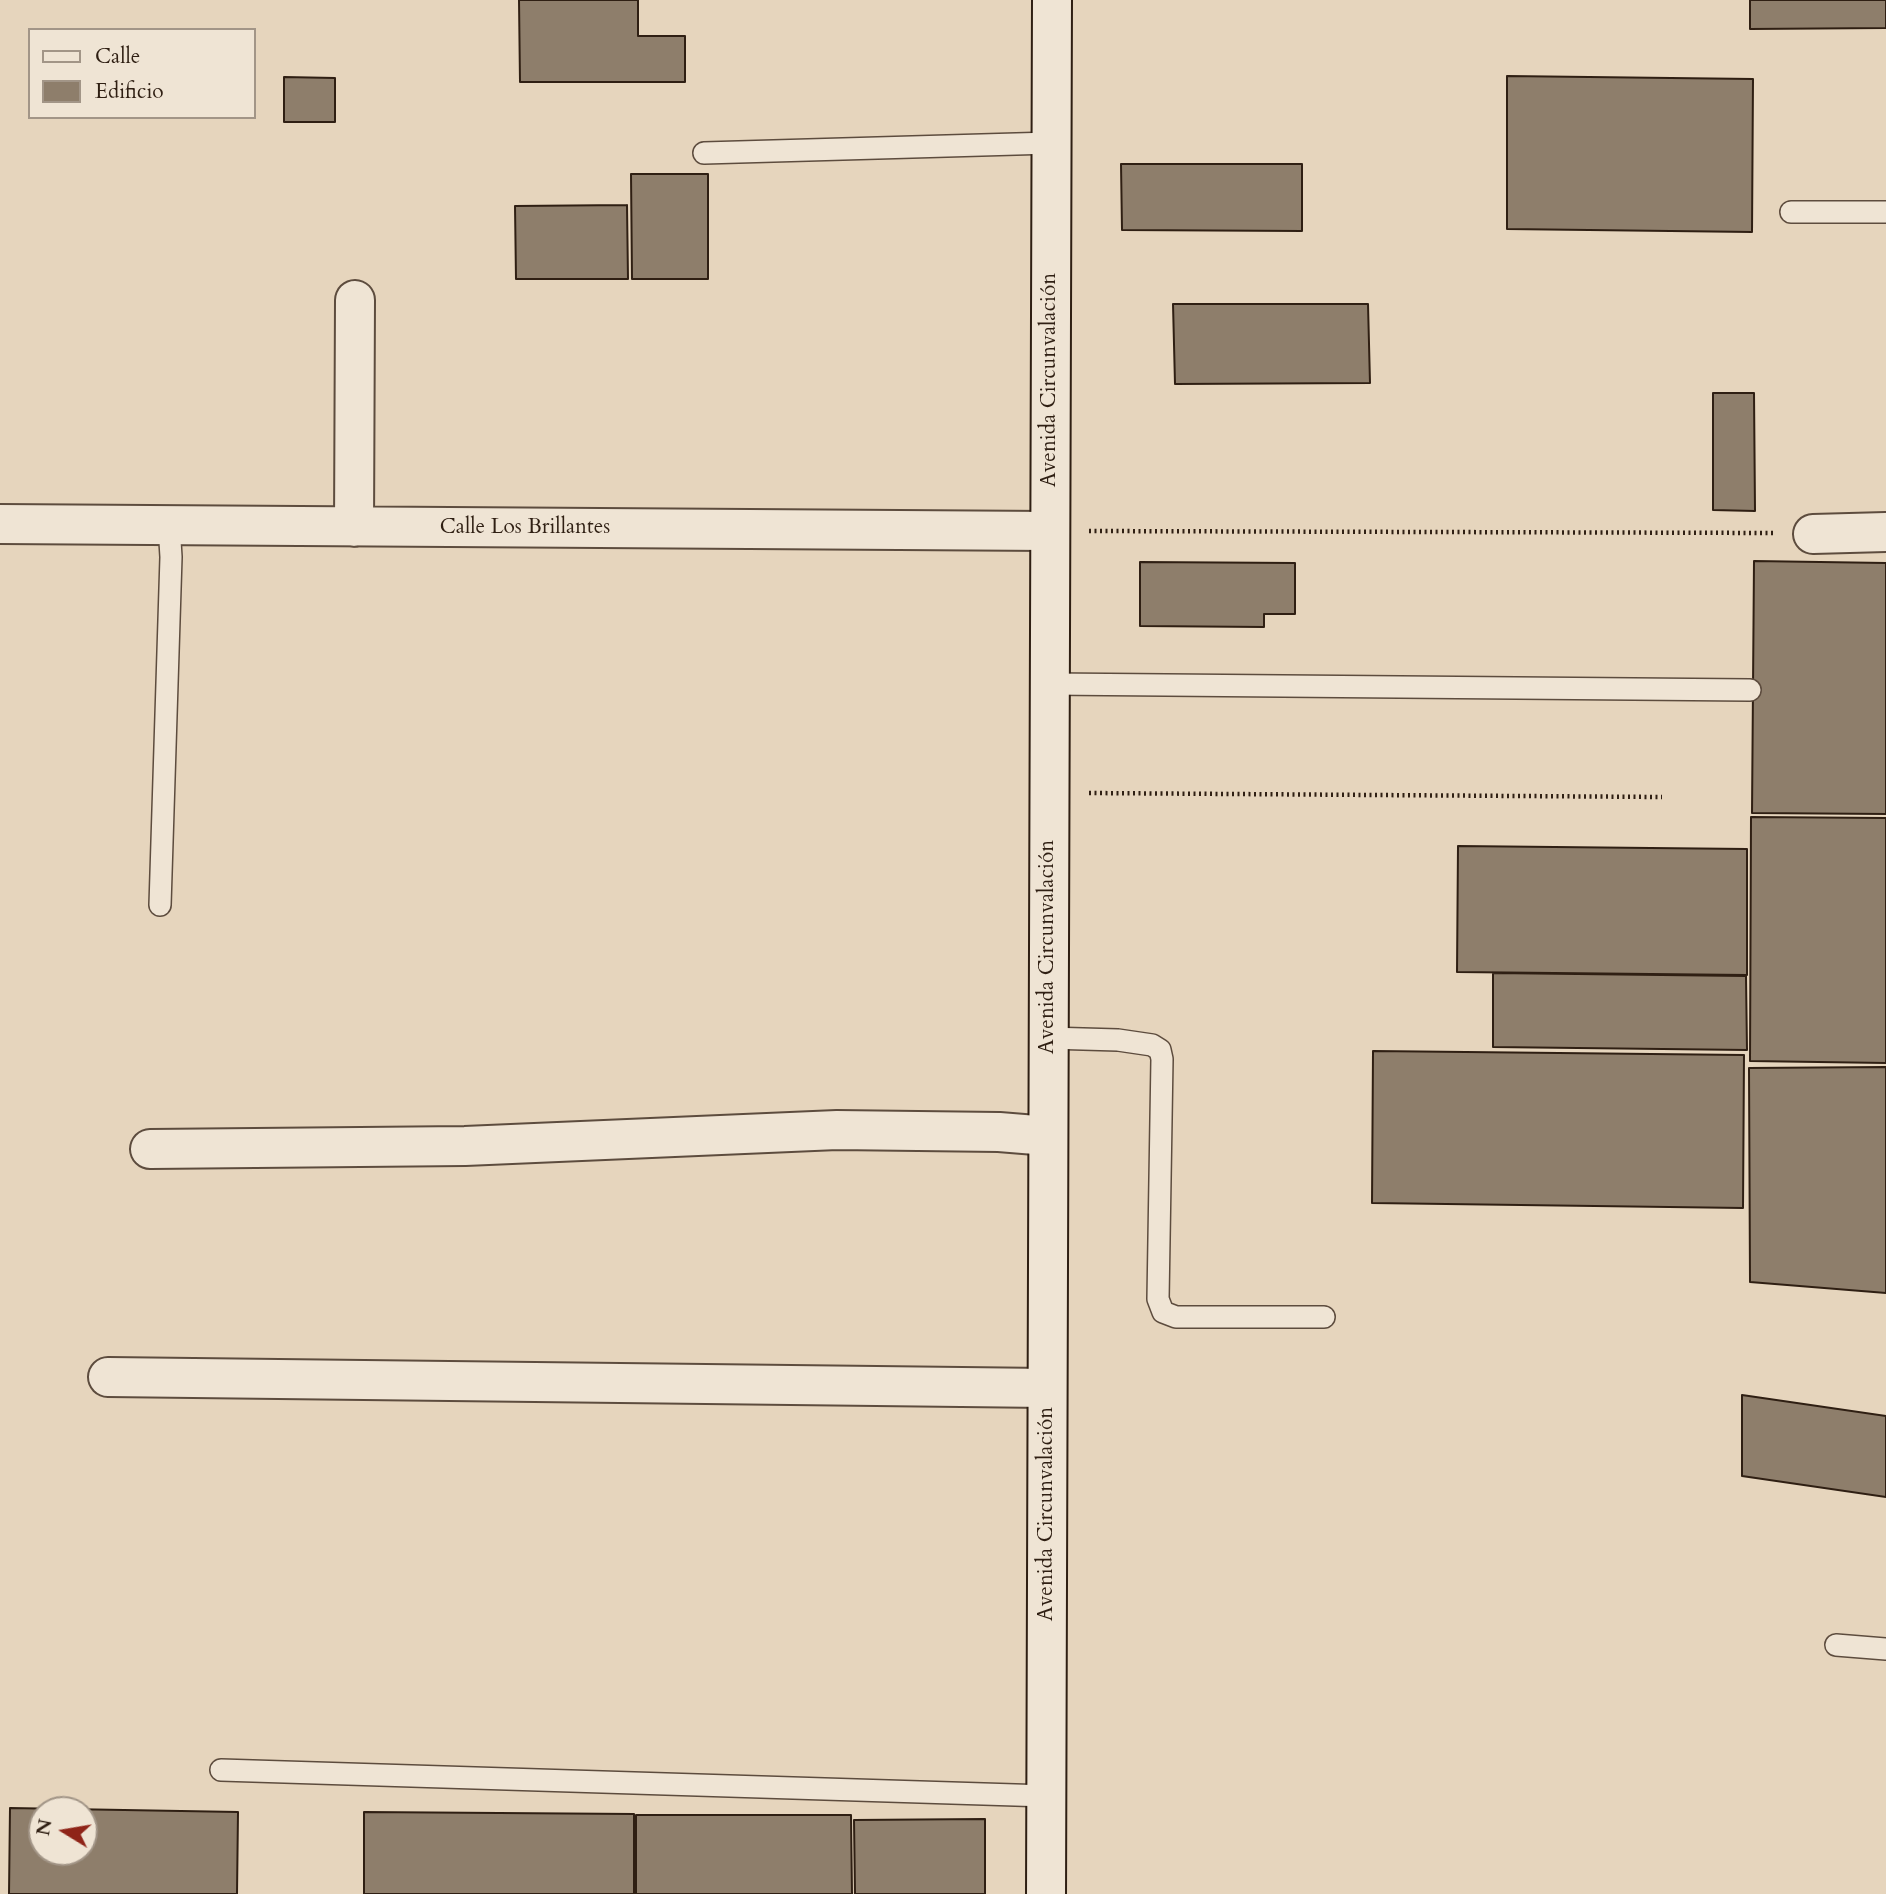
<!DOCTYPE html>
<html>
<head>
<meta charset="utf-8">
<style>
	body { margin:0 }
	#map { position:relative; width:1886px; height:1894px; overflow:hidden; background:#e6d5bd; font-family:Cardo,serif }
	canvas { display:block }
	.legend { position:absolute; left:28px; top:28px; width:228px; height:91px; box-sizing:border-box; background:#efe4d4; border:2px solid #a29587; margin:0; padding:9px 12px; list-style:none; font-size:21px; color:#2f1f13 }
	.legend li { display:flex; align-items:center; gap:14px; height:35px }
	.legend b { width:35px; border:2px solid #a29587 }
	.north { position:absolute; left:28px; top:1796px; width:70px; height:70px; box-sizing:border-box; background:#efe4d4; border:2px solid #a29587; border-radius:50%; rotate:281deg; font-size:19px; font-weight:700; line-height:28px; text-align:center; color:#2f1f13 }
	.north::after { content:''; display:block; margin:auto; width:24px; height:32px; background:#8f2418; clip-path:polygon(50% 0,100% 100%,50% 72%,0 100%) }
</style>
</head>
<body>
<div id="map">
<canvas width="1886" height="1894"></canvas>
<ul class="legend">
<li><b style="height:9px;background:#efe4d4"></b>Calle</li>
<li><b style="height:19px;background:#8e7e6b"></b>Edificio</li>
</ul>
<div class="north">N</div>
</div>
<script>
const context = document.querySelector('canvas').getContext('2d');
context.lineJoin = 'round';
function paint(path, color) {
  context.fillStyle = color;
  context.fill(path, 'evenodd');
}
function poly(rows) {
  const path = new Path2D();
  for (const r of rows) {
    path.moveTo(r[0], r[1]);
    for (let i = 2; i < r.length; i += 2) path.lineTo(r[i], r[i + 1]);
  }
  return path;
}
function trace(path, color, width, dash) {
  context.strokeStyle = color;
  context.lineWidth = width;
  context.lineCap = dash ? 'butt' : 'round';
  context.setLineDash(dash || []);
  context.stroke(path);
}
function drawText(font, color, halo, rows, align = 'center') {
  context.font = font + ' Cardo,serif';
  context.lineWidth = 6;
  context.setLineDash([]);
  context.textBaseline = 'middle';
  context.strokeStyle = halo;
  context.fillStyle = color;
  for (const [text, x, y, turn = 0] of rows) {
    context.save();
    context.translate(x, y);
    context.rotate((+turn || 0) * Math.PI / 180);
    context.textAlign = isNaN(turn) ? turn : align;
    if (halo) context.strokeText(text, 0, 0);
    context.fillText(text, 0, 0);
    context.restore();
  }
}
const building = poly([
	[519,0,638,0,638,36,685,36,685,82,520,82,519,0],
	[1750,0,1886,0,1886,28,1750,29,1750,0],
	[1507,76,1753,79,1752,232,1507,229,1507,76],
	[284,77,335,78,335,122,284,122,284,77],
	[1121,164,1302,164,1302,231,1122,230,1121,164],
	[631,174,708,174,708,279,632,279,631,174],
	[627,205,628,279,516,279,515,206,627,205],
	[1173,304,1368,304,1370,383,1175,384,1173,304],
	[1713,393,1754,393,1755,511,1713,510,1713,393],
	[1754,561,1886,563,1886,814,1752,813,1754,561],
	[1140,562,1295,563,1295,614,1264,614,1264,627,1140,626,1140,562],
	[1751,817,1886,818,1886,1063,1750,1061,1751,817],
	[1458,846,1747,849,1747,975,1457,972,1458,846],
	[1493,973,1746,976,1747,1050,1493,1047,1493,973],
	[1373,1051,1744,1055,1743,1208,1372,1203,1373,1051],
	[1886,1067,1886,1293,1750,1282,1749,1068,1886,1067],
	[1742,1395,1886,1416,1886,1497,1742,1476,1742,1395],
	[10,1808,238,1812,237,1894,9,1894,10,1808],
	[42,1810,84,1810,84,1852,42,1852,42,1810],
	[364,1812,634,1814,634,1894,364,1894,364,1812],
	[636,1815,851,1815,852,1894,636,1894,636,1815],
	[985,1819,985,1894,855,1894,854,1820,985,1819]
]);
paint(building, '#8e7e6b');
trace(building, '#2f1f13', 2);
const lane = poly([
	[704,153,1051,143],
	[1791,212,1886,212],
	[1049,684,1750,690],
	[160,905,171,557,169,525],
	[1048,1038,1118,1040,1152,1045,1160,1050,1162,1059,1158,1299,1163,1312,1176,1317,1324,1317],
	[1836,1645,1886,1649],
	[221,1770,1047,1796]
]);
const street = poly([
	[0,524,1049,531],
	[354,527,355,300],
	[1813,534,1886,532],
	[150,1149,465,1146,837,1130,999,1132,1048,1136],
	[108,1377,1047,1388]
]);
const secondary = poly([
	[1046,1894,1052,0]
]);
trace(lane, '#5d4c3e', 24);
trace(street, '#5d4c3e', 42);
trace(secondary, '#2f1f13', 42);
trace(poly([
	[1089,531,1774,533],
	[1089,793,1662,797]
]), '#2f1f13', 4.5, [2, 3.5]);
trace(lane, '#efe4d4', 21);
trace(street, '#efe4d4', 38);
trace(secondary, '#efe4d4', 38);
drawText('21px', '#2f1f13', '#efe4d4', [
	["Avenida Circunvalación",1050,380,-90],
	["Calle Los Brillantes",525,528],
	["Avenida Circunvalación",1048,947,-90],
	["Avenida Circunvalación",1047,1514,-90]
]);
</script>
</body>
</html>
